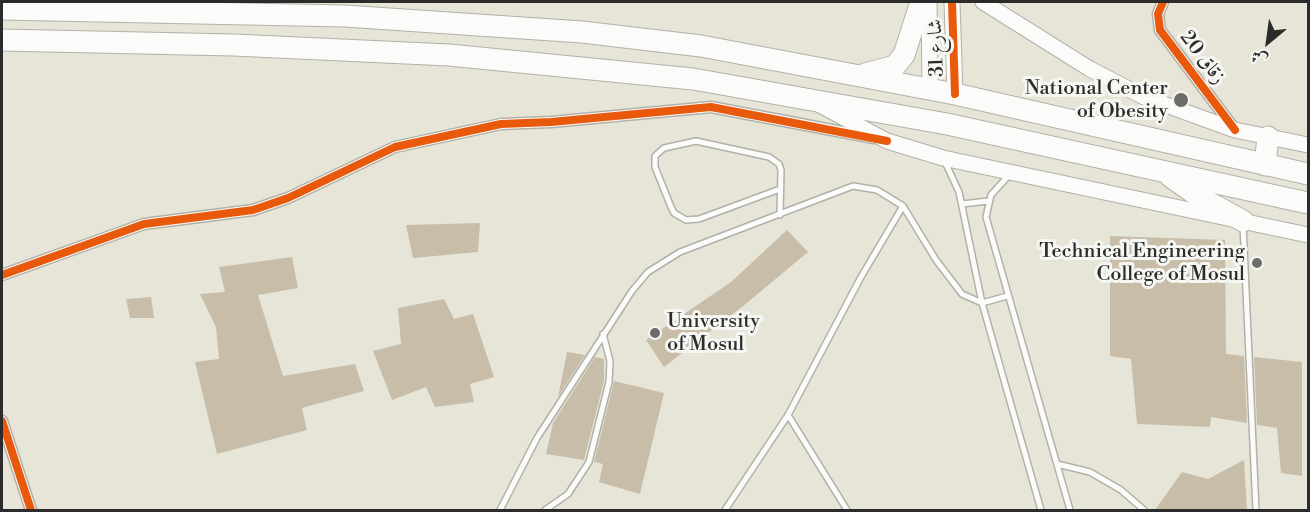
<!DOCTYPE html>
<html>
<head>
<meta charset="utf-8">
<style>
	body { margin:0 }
	#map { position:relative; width:1310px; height:512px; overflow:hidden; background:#e7e5d8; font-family:"Libre Bodoni",Amiri,serif }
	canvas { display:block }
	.frame { position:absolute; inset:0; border:3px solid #2b2b2b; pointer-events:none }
	.north { position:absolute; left:1238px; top:12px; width:60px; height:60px; -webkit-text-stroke:4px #f6f6f2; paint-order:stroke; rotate:209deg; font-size:16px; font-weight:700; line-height:24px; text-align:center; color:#2b2b2b }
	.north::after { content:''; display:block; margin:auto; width:21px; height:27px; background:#2b2b2b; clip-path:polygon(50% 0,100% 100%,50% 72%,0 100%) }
</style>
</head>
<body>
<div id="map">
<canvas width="1310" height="512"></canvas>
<div class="frame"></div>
<div class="north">ش</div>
</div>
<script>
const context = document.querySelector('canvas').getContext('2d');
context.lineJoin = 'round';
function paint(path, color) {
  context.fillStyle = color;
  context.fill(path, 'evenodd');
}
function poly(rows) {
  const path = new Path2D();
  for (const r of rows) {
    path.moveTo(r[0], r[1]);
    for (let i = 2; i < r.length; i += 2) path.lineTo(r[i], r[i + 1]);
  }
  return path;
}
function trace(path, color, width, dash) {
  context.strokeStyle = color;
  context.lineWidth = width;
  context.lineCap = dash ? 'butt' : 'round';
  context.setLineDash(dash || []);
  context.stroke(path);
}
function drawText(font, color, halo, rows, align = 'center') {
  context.font = font + ' "Libre Bodoni",Amiri,serif';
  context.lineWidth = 6;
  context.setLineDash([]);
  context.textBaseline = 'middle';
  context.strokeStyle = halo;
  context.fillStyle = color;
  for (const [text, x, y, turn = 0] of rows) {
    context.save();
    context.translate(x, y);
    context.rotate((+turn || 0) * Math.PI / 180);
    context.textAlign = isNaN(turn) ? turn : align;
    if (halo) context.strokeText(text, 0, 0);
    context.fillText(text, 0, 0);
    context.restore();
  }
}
paint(poly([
	[480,223,478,252,413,258,406,225],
	[787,230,808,252,742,307,664,367,646,340,731,282],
	[1110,236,1225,240,1226,354,1244,356,1247,423,1211,417,1210,427,1137,424,1131,359,1110,356],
	[292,257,298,288,258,295,283,376,355,364,364,391,302,408,307,430,217,454,195,362,219,359,216,327,200,294,225,292,219,267],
	[151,297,154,318,130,318,126,299],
	[444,299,454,319,473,314,494,377,470,384,474,402,435,407,426,387,392,400,373,351,401,344,398,308],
	[567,352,585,355,558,397],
	[595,357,604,359,604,381,584,460,546,454,553,423],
	[1254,357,1302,362,1302,476,1281,473,1277,428,1257,425],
	[614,381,664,393,640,494,599,482,603,464,594,462],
	[1244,460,1247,510,1155,510,1182,472,1208,479]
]), '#c8bda9');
const lane = poly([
	[945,162,959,192,982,303,1041,510],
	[1009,175,991,195,986,217,1070,510],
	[962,204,988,201],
	[780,215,781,170,779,164,769,157,696,141,664,148,655,156,655,167,671,207,674,213,686,220,699,219,780,189],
	[1243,224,1256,510],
	[788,415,847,510],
	[1057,464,1090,472,1121,490,1144,510],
	[500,510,537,438,632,291,648,272,680,252,853,186,877,190,903,206,936,260,962,294,982,303,1007,296],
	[545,510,568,494,589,462,609,382,610,361,603,334],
	[725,510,788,415,861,277,903,206]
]);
const street = poly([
	[1163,2,1158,14,1160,30,1235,130],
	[2,275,144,224,253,210,288,198,395,147,501,124,551,122,711,107,874,138],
	[2,421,31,510]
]);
const secondary = poly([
	[929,2,930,89],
	[952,2,955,94],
	[983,2,1090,69,1144,97,1235,130,1308,145],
	[820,105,887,141,943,158,1308,235]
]);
const highway = poly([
	[2,9,345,16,582,32,701,46,955,94,1308,174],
	[2,40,234,45,449,55,693,79,947,124,1308,203],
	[865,74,895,66,904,55,921,2],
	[1265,165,1268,137],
	[1171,177,1201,198,1243,221]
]);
trace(lane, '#b2b1a9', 8);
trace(street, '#b2b1a9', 13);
trace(secondary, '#b2b1a9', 17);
trace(highway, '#b2b1a9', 23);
trace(lane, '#fbfbf9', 5);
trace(street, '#fbfbf9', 10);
trace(secondary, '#fbfbf9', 15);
trace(highway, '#fbfbf9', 21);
trace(poly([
	[952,2,955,94],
	[1163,2,1158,14,1160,30,1235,130],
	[2,275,144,224,253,210,288,198,395,147,501,124,551,122,711,107,887,141],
	[2,421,31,510]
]), '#e8590c', 8);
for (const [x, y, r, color] of [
	[1181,100,8,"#6d6c68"],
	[1257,263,6,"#6d6c68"],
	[655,333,6,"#6d6c68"]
]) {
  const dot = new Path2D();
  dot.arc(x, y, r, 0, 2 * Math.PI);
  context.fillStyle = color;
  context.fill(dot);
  trace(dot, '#f6f6f2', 2);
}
drawText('20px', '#2b2b2b', '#f6f6f2', [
	["شارع 31",937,48,-92],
	["زقاق 20",1202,58,53]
]);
drawText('20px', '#2b2b2b', '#f6f6f2', [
	["National Center",1168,89],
	["of Obesity",1168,112],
	["Technical Engineering",1245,252],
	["College of Mosul",1245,275],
	["University",667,322,"left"],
	["of Mosul",667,345,"left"]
], 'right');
</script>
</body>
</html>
